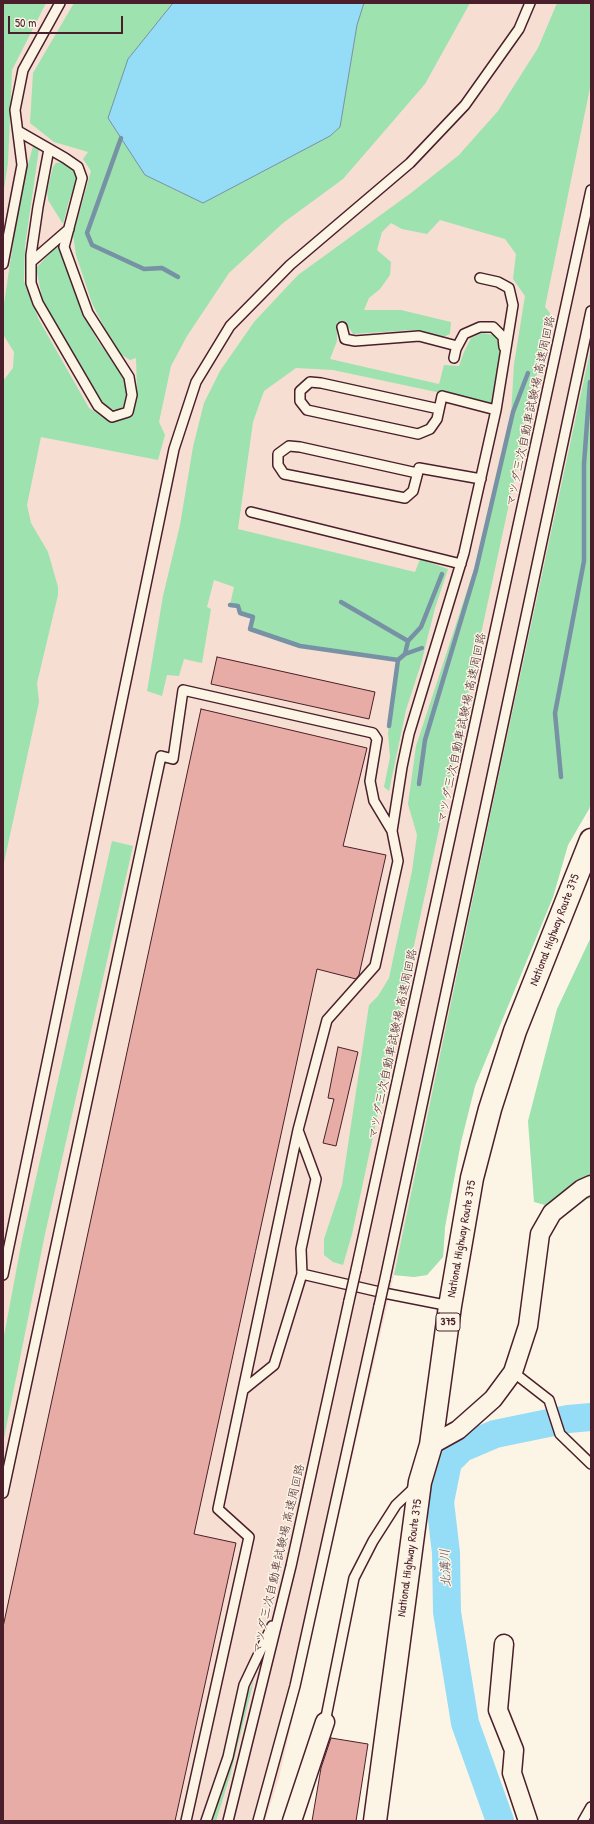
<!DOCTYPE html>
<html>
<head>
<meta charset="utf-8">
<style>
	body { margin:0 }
	#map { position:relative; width:594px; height:1824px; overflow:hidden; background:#fcf5e5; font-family:"Patrick Hand",sans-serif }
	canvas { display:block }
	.frame { position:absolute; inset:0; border:4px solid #4a1f2b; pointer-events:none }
	.scale { position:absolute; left:8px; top:16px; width:115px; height:18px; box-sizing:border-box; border:2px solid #4a1f2b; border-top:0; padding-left:5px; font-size:12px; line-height:14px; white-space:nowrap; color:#4a1f2b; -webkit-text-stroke:3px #fcf5e5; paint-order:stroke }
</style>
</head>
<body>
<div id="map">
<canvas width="594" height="1824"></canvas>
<div class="frame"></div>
<div class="scale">50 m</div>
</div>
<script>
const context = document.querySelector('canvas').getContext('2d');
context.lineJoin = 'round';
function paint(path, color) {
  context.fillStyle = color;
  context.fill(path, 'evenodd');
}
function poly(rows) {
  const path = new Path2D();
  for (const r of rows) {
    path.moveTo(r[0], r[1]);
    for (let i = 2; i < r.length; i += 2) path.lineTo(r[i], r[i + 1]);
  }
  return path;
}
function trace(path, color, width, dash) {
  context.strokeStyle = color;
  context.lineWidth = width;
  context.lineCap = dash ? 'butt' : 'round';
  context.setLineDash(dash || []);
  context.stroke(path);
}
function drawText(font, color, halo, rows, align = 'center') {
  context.font = font + ' "Patrick Hand","Klee One",sans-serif';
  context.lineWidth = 3;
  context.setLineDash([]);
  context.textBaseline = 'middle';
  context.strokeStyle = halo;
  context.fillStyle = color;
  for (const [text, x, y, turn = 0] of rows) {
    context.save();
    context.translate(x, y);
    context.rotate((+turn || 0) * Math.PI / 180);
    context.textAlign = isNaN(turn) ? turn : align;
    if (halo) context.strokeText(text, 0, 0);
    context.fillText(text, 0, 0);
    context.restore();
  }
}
paint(poly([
	[3,3,591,3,591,802,589,809,568,845,553,897,475,1086,461,1142,445,1227,443,1257,427,1275,414,1277,394,1275,279,1778,265,1821,3,1821]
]), '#f6dfd2');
paint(poly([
	[3,3,46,3,12,70,8,163,3,195],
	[74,3,173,3,128,59,108,118,145,175,203,203,330,136,340,127,357,25,364,3,470,3,425,84,343,179,283,223,229,273,187,336,171,366,159,422,165,435,158,460,41,437,27,505,31,523,48,552,58,587,58,595,37,683,39,702,3,867,3,381,13,368,14,352,4,336,3,310,21,191,33,146,39,149,25,246,24,281,39,320,89,408,105,418,122,420,133,411,137,391,136,358,130,360,122,355,111,341,92,303,76,255,73,235,91,171,83,159,88,152,54,142,30,123,33,73],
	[557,3,591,3,591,83,545,307,550,313,352,1234,343,1265,333,1262,324,1255,324,1239,342,1185,369,1005,378,996,389,978,412,871,417,835,408,804,416,746,483,542,511,416,514,364,525,296,513,279,516,254,505,239,440,220,427,234,402,229,391,223,382,232,377,250,391,262,390,275,380,289,369,298,364,310,401,310,451,322,450,334,443,337,413,330,353,334,349,328,337,322,337,341,330,359,439,384,444,365,459,366,464,352,471,338,482,333,494,335,499,343,500,357,493,404,333,370,296,368,264,391,253,422,238,529,415,572,420,559,448,569,435,608,421,664,406,710,389,791,384,787,390,757,388,733,398,660,300,646,250,629,253,617,240,613,238,606,230,605,234,587,214,580,207,607,211,609,202,663,184,659,179,676,167,675,162,696,147,691,163,596,180,525,193,447,204,403,220,371,254,322,298,275,411,193,459,155,498,111,538,48],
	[63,162,76,173,76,181,69,201,63,224,48,200,47,191,53,167,56,163],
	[59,244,79,304,97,340,126,379,128,393,125,406,116,410,106,408,94,395,44,306,36,268],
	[591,347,591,802,589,809,568,845,553,897,475,1086,461,1142,445,1227,443,1257,427,1275,414,1277,394,1275,496,788],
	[112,841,133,846,45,1234,3,1443,3,1341,22,1240],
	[591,937,591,1198,552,1207,534,1202,528,1121,557,1009],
	[254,1680,230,1776,216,1821,212,1821,226,1776,248,1693]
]), '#9de2af');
const water = poly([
	[173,3,364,3,357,25,340,127,330,136,203,203,145,175,108,118,128,59,173,3]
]);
paint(water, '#95ddf6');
trace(water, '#7791a5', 1);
trace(poly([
	[121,138,87,233,92,245,144,269,162,268,178,277],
	[341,602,408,641,405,654,422,648],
	[230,605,238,606,240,613,253,617,250,629,300,646,398,660,405,654],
	[408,641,421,627,442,574],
	[389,726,398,660],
	[561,777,555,713,584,561,584,464,590,382],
	[419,784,425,740,476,570,513,412,528,373]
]), '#7791a5', 4.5);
trace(poly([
	[500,1821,465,1723,447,1612,446,1553,440,1502,448,1462,462,1448,495,1434,568,1419,591,1417]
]), '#95ddf6', 28);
const building = poly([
	[217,657,375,692,369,719,211,684,217,657],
	[201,709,367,748,343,846,386,855,359,975,356,979,317,969,194,1534,236,1543,175,1821,3,1821,3,1627,201,709],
	[338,1047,358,1052,336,1146,323,1143,334,1099,328,1098,338,1047],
	[331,1738,368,1744,356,1821,312,1821,321,1768,331,1738]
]);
paint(building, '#e7aca5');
trace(building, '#4a1f2b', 1);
const service = poly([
	[18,131,65,158,78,167,82,178,64,247,88,313,129,377,132,395,128,412,112,417,98,406,38,303,31,283,31,255,38,207,49,149],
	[31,262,69,229],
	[3,264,22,165,15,110,23,70,60,3],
	[342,327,345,339,355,341,419,336,457,346],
	[454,358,456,349,464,334,480,327,493,327,503,337,504,347],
	[439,409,321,383,310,382,300,391,300,401,307,410,418,434,430,429,437,419,442,396,496,410],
	[417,473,300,447,289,446,278,454,278,465,284,474,405,498,413,491,419,468,481,479],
	[251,512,461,564],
	[392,831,402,767,409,734,464,553,496,410,513,305,509,288,498,282,480,278],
	[356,1270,591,190],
	[302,1274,384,1293,450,1306],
	[3,1275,174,449,196,382,230,326,290,265,410,163,465,105,519,29,530,3],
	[385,1279,591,311],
	[513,1372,549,1400,560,1434,591,1464],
	[243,1390,298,1130],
	[3,1493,161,756,173,759,183,690,373,733,377,739,370,781,374,801,392,831,398,861,375,966,327,1020,298,1130,316,1179,301,1249,302,1274,274,1365,243,1390,218,1509,249,1537,186,1821],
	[325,1722,354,1578,373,1541,396,1505,416,1486],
	[206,1821,228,1757,244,1685,272,1626],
	[228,1821,291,1566,349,1301],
	[258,1821,295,1686,379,1306],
	[583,1821,591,1807]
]);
const minor = poly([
	[431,1445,458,1430,493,1399,513,1372,528,1326,540,1234,552,1213,582,1189,591,1185],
	[504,1644,498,1710,514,1750,512,1773,528,1821],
	[292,1821,325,1722]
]);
const trunk = poly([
	[375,1821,420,1482,431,1445,450,1306,472,1178,490,1109,515,1031,591,840]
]);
trace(service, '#4a1f2b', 12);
trace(minor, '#4a1f2b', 21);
trace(trunk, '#4a1f2b', 25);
trace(service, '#fcf5e5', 9);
trace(minor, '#fcf5e5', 18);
trace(trunk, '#fcf5e5', 22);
const serviceBridge = poly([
	[349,1301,356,1270],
	[379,1306,385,1279]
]);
trace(serviceBridge, '#4a1f2b', 12, []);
trace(serviceBridge, '#fcf5e5', 9);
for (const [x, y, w] of [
	[448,1322,24]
]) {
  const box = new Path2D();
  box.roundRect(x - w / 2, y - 9, w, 18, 3);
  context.fillStyle = '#fcf5e5';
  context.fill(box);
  trace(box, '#4a1f2b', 1);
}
drawText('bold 11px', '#4a1f2b', null, [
	["375",448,1322]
]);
drawText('12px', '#4a1f2b', '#fcf5e5', [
	["マツダ三次自動車試験場 高速周回路",531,411,-78],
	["マツダ三次自動車試験場 高速周回路",462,728,-78],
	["National Highway Route 375",555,930,-69],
	["マツダ三次自動車試験場 高速周回路",393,1044,-78],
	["National Highway Route 375",462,1239,-80],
	["National Highway Route 375",410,1558,-82],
	["マツダ三次自動車試験場 高速周回路",279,1559,-77]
]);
drawText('italic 13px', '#5d4e5e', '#fcf5e5', [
	["北溝川",446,1568,-92]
]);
</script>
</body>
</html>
